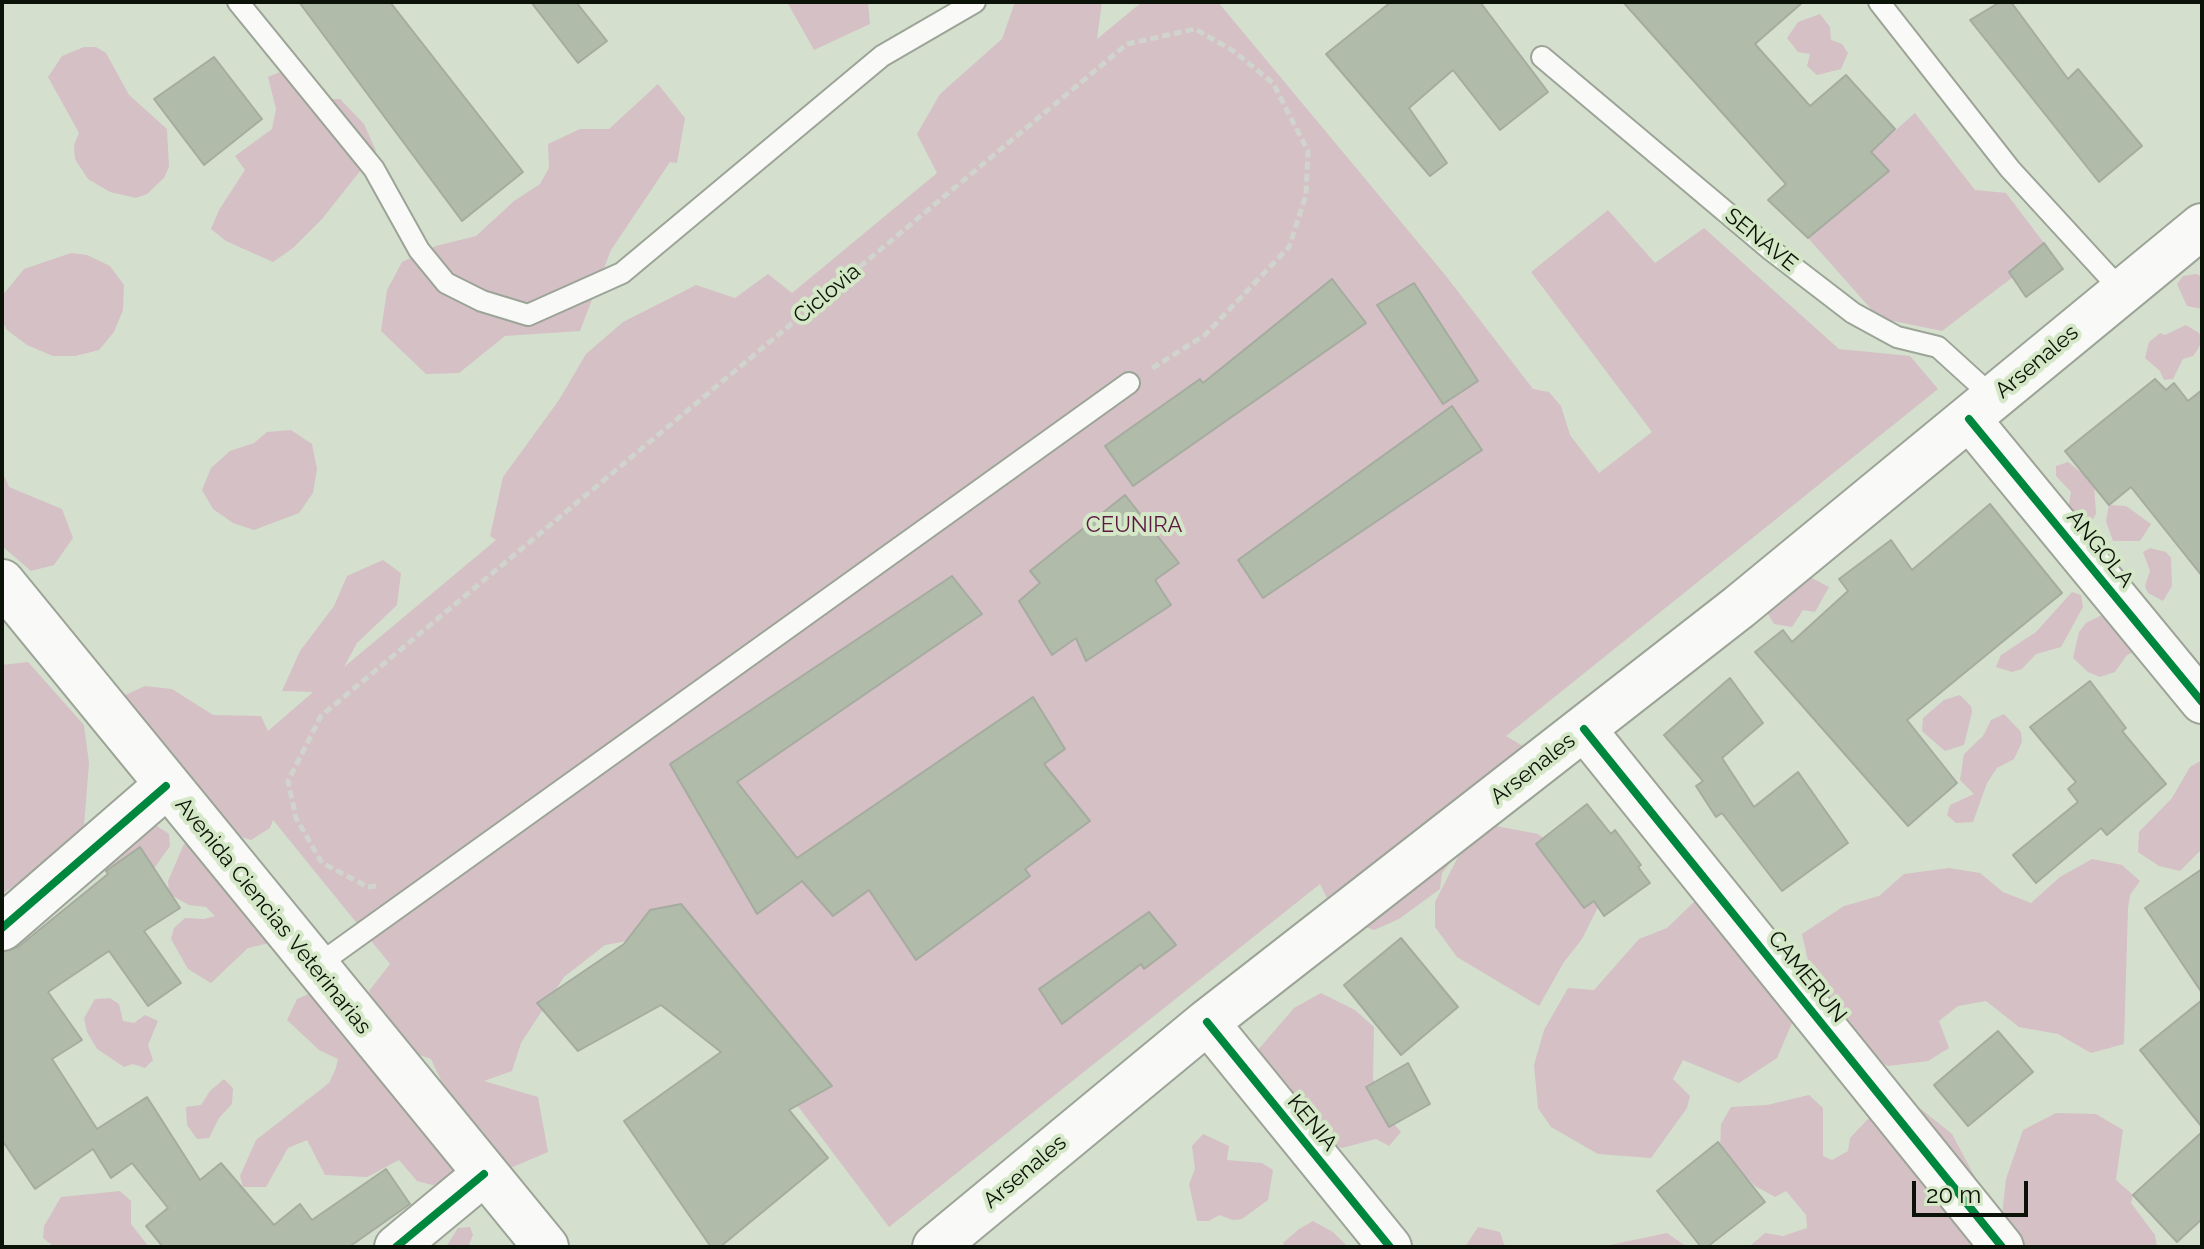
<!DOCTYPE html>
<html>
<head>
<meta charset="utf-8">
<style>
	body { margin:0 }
	#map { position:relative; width:2204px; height:1249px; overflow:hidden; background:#d5dfce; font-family:Raleway,sans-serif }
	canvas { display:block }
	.frame { position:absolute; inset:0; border:4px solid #0b1207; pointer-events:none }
	.scale { position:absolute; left:1912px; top:1181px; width:116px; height:36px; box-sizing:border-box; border:4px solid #0b1207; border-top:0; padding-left:10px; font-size:24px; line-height:28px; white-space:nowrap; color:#0b1207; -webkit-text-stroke:6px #d4e7c6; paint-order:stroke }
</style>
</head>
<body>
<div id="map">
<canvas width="2204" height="1249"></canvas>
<div class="frame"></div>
<div class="scale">20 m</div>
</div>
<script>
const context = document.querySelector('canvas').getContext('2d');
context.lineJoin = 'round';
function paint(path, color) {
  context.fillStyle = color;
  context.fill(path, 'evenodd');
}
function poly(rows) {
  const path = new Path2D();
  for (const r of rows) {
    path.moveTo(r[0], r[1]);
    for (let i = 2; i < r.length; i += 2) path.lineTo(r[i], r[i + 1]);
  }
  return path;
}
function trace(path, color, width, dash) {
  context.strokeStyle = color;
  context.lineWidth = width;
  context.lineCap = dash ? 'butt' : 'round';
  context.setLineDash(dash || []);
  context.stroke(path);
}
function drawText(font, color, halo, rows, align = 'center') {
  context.font = font + ' Raleway,sans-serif';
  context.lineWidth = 8;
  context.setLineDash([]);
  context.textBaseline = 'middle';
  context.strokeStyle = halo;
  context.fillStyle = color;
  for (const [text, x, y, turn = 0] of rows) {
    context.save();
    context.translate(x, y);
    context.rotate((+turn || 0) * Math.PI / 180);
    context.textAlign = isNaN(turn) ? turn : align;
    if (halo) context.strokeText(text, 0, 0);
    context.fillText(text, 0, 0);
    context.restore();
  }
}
paint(poly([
	[787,2,868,2,870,24,814,50],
	[1015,2,1102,2,1097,39,1142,2,1218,2,1446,276,1533,389,1549,392,1561,406,1570,435,1599,473,1652,432,1531,272,1608,210,1655,263,1704,228,1839,349,1910,356,1938,389,1506,736,1533,752,1459,833,1449,864,1442,873,1440,889,1399,919,1374,930,1346,920,1332,908,1320,884,889,1227,668,934,605,945,564,977,521,1043,512,1071,484,1081,538,1097,548,1152,487,1178,432,1185,417,1181,399,1160,367,1177,325,1175,307,1140,288,1148,266,1187,243,1187,240,1176,256,1140,329,1083,336,1068,338,1059,319,1050,287,1020,297,999,313,992,388,1040,369,991,390,964,273,820,270,828,251,840,226,832,113,718,123,696,145,686,172,689,213,715,261,716,268,731,313,692,282,691,300,651,334,606,347,576,383,560,401,573,397,605,357,643,344,667,496,540,490,536,503,477,559,400,586,354,623,322,696,285,735,298,768,274,792,293,937,173,917,134,940,94,1002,39],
	[391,1045,431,1059,457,1114],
	[1820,14,1830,27,1831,40,1842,44,1848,53,1841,69,1817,75,1807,66,1810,54,1798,52,1787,38,1798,22],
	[84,47,96,47,106,53,129,95,167,129,169,167,164,178,147,194,136,198,110,192,88,179,75,159,74,145,79,133,48,77,62,56],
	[289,68,313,76,328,99,340,99,364,124,376,151,322,219,293,248,273,262,226,241,211,229,219,210,245,170,235,156,272,129,276,109,268,77],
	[658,84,685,118,677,163,670,162,611,250,580,331,505,336,459,373,426,374,381,331,387,290,402,262,436,246,476,236,514,201,540,184,549,168,548,144,580,129,609,129],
	[1915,113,1975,190,2006,193,2044,243,2009,272,2013,277,1942,331,1879,318,1808,238,1889,171,1871,152],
	[71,253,87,255,110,266,124,285,123,310,114,332,99,350,75,356,53,356,27,345,7,330,2,320,2,296,24,269],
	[2196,274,2202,276,2202,309,2187,306,2177,284,2183,276],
	[2186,325,2199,333,2202,340,2198,349,2193,356,2183,359,2173,379,2164,380,2160,371,2145,358,2149,342,2160,333,2165,335],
	[291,430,312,444,317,469,313,493,299,513,254,530,233,523,213,509,202,490,211,468,230,451,254,443,267,432],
	[2068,462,2094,483,2096,514,2091,522,2079,523,2067,515,2071,492,2056,476,2056,466],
	[2,471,9,487,62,509,73,538,54,565,31,571,2,546],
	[2109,505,2126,506,2151,524,2140,541,2113,541,2106,521],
	[2150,548,2166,552,2171,558,2172,586,2163,601,2148,593,2145,586,2150,571,2143,552],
	[1810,577,1829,587,1815,612,1803,610,1792,627,1774,624,1768,614,1772,602],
	[2072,592,2081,595,2083,607,2061,647,2036,654,2022,669,2012,672,1996,667,2001,655,2036,632],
	[2108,612,2142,649,2127,655,2115,672,2100,677,2088,672,2073,658,2079,632,2086,623],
	[28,662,84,725,89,763,83,839,2,894,2,665],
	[1960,695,1971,706,1972,712,1964,745,1945,751,1922,731,1923,718,1944,700],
	[2004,714,2021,732,2022,742,2014,759,1997,768,1987,783,1973,822,1956,823,1947,815,1950,805,1974,794,1960,780,1964,754,1983,736,1991,720],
	[2202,760,2202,849,2180,871,2159,866,2138,852,2139,832,2172,798,2190,767],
	[148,820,169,834,170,846,150,874,117,879,99,867],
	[1496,826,1538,834,1559,850,1599,894,1597,909,1582,939,1564,962,1539,1006,1457,957,1435,927,1435,902,1458,857,1487,829],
	[200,841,269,943,248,948,211,983,188,969,171,939,174,928,185,918,204,919,215,916,206,907,189,905,169,894,168,881,184,844],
	[2092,859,2122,865,2140,881,2130,895,2128,908,2124,1044,2091,1053,2058,1034,2019,1027,1986,1001,1958,1006,1939,1021,1949,1048,1928,1061,1888,1066,1842,1038,1820,1013,1802,934,1844,906,1879,896,1904,874,1949,868,1980,873,2003,892,2031,903,2060,877],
	[1727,891,1763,914,1791,993,1792,1023,1777,1058,1739,1083,1683,1060,1673,1079,1690,1096,1687,1108,1651,1158,1598,1154,1551,1127,1538,1108,1534,1065,1544,1030,1568,988,1594,990,1639,939,1667,928,1695,901],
	[1321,993,1355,1010,1374,1027,1373,1079,1387,1116,1401,1132,1389,1146,1376,1139,1342,1148,1325,1141,1256,1052,1294,1008],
	[110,998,119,1004,123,1021,134,1023,145,1015,158,1021,148,1045,153,1060,145,1068,133,1064,124,1067,97,1049,87,1032,84,1018,95,999],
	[224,1079,233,1088,232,1104,219,1118,209,1138,197,1139,187,1125,186,1107,201,1105,210,1091],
	[1809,1095,1823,1108,1823,1156,1832,1160,1848,1151,1850,1138,1883,1103,1896,1098,1917,1106,1952,1134,1983,1192,1991,1247,1749,1247,1765,1233,1783,1236,1807,1228,1806,1215,1786,1191,1775,1197,1755,1186,1720,1150,1721,1124,1731,1107,1767,1105],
	[2056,1113,2096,1114,2123,1130,2116,1180,2133,1195,2131,1203,2155,1235,2157,1247,2011,1247,2000,1234,2006,1179,2023,1130],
	[1203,1134,1229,1146,1227,1160,1262,1163,1273,1170,1268,1200,1242,1219,1233,1220,1219,1215,1209,1221,1197,1221,1189,1184,1195,1169,1192,1146],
	[120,1191,131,1201,131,1224,149,1247,54,1247,43,1238,44,1226,61,1197],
	[1313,1221,1333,1232,1348,1247,1284,1247,1283,1243,1299,1229],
	[470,1227,473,1235,468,1247,446,1247,458,1228],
	[1478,1227,1500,1232,1505,1247,1465,1247],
	[1667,1233,1687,1247,1609,1247,1610,1245]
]), '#d4c0c5');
const building = poly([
	[299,2,390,2,523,172,462,221,299,2],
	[531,2,576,2,607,41,578,63,531,2],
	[1391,2,1480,2,1548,92,1500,130,1453,70,1409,108,1447,163,1430,176,1326,54,1391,2],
	[1623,2,1803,2,1755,44,1810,106,1846,75,1895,129,1871,152,1889,171,1808,238,1768,200,1786,184,1623,2],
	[2000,2,2011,2,2068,79,2078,69,2142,146,2099,182,1970,20,2000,2],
	[214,57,262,119,204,165,154,99,214,57],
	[2044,243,2063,269,2026,297,2009,272,2044,243],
	[1332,279,1366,323,1133,486,1105,446,1200,379,1203,383,1332,279],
	[1414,283,1478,381,1443,404,1377,305,1414,283],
	[2155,379,2166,390,2174,383,2188,401,2202,390,2202,576,2131,487,2109,505,2065,451,2155,379],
	[1452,406,1482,450,1263,598,1238,560,1452,406],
	[1125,495,1179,563,1155,580,1171,605,1086,661,1076,638,1052,655,1019,601,1040,583,1030,571,1125,495],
	[1990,504,2062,593,1907,720,1957,783,1908,826,1755,652,1783,630,1792,642,1848,591,1839,579,1891,540,1912,570,1990,504],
	[952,576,982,614,737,782,797,858,1033,697,1065,749,1044,764,1090,821,1025,869,1030,876,916,960,869,890,833,916,802,881,757,914,670,764,952,576],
	[1730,678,1763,723,1722,758,1754,807,1798,772,1848,843,1782,891,1722,813,1716,817,1696,786,1703,781,1664,735,1730,678],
	[2090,681,2126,728,2122,731,2166,784,2107,835,2101,828,2036,883,2013,855,2078,802,2068,789,2076,782,2030,727,2090,681],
	[1587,804,1611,834,1615,830,1641,865,1638,867,1650,883,1604,916,1594,901,1584,908,1536,844,1587,804],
	[140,847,180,908,144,931,181,983,148,1006,109,951,48,992,82,1040,52,1059,97,1129,147,1097,200,1180,221,1163,274,1225,300,1204,312,1220,386,1169,410,1204,349,1247,163,1247,146,1226,168,1208,132,1163,111,1178,93,1149,35,1189,2,1140,2,952,18,947,108,874,106,871,140,847],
	[2202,869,2202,993,2145,908,2202,869],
	[681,904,832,1086,789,1110,828,1158,720,1247,711,1247,624,1121,721,1052,661,1005,578,1051,537,1003,624,944,650,910,681,904],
	[1149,912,1176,945,1144,969,1141,964,1062,1024,1039,989,1149,912],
	[1401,938,1458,1007,1401,1055,1344,985,1401,938],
	[2202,1000,2202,1127,2140,1050,2202,1000],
	[1998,1031,2033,1072,1968,1126,1934,1085,1998,1031],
	[1408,1063,1430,1104,1389,1127,1366,1087,1408,1063],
	[2202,1132,2202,1219,2177,1242,2133,1195,2202,1132],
	[1718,1142,1765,1202,1707,1247,1701,1247,1657,1191,1718,1142]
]);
paint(building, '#b1bbaa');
trace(building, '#a5ac9f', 2);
const service = poly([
	[238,2,374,169,419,250,446,283,482,301,528,315,622,273,882,56,975,2],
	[1879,2,2010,169,2121,290],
	[1542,57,1771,250,1853,313,1897,337,1938,347,1994,398],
	[315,967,1129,383]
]);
const minor = poly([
	[1969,419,2202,702],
	[1584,729,2002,1247],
	[1207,1022,1390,1247],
	[396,1247,484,1174]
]);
const tertiary = poly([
	[2,928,166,786]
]);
const secondary = poly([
	[2,582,546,1247],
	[935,1247,1207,1022,1739,607,2202,226]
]);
trace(service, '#9ca497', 24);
trace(minor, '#9ca497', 46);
trace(tertiary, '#9ca497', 48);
trace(secondary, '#9ca497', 48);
trace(poly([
	[376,886,368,887,322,863,296,818,288,781,321,716,1127,44,1195,29,1232,50,1273,83,1308,151,1306,195,1289,247,1205,335,1151,369]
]), '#d1d4ce', 5, [8, 4]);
trace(service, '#f9faf8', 20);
trace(minor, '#f9faf8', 42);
trace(tertiary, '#f9faf8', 44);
trace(secondary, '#f9faf8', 44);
trace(poly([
	[1969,419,2202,702],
	[1584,729,2002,1247],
	[2,928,166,786],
	[1207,1022,1390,1247],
	[396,1247,484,1174]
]), '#00873e', 8);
drawText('22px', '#0b1207', '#d4e7c6', [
	["SENAVE",1761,240,39],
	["Ciclovia",827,294,-40],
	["Arsenales",2037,362,-40],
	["ANGOLA",2100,549,51],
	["Arsenales",1533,769,-38],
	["Avenida Ciencias Veterinarias",273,916,51],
	["CAMERUN",1807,977,51],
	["KENIA",1312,1123,51],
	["Arsenales",1025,1172,-40]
]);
drawText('22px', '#5c1942', '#d4e7c6', [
	["CEUNIRA",1134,525]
]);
</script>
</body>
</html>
